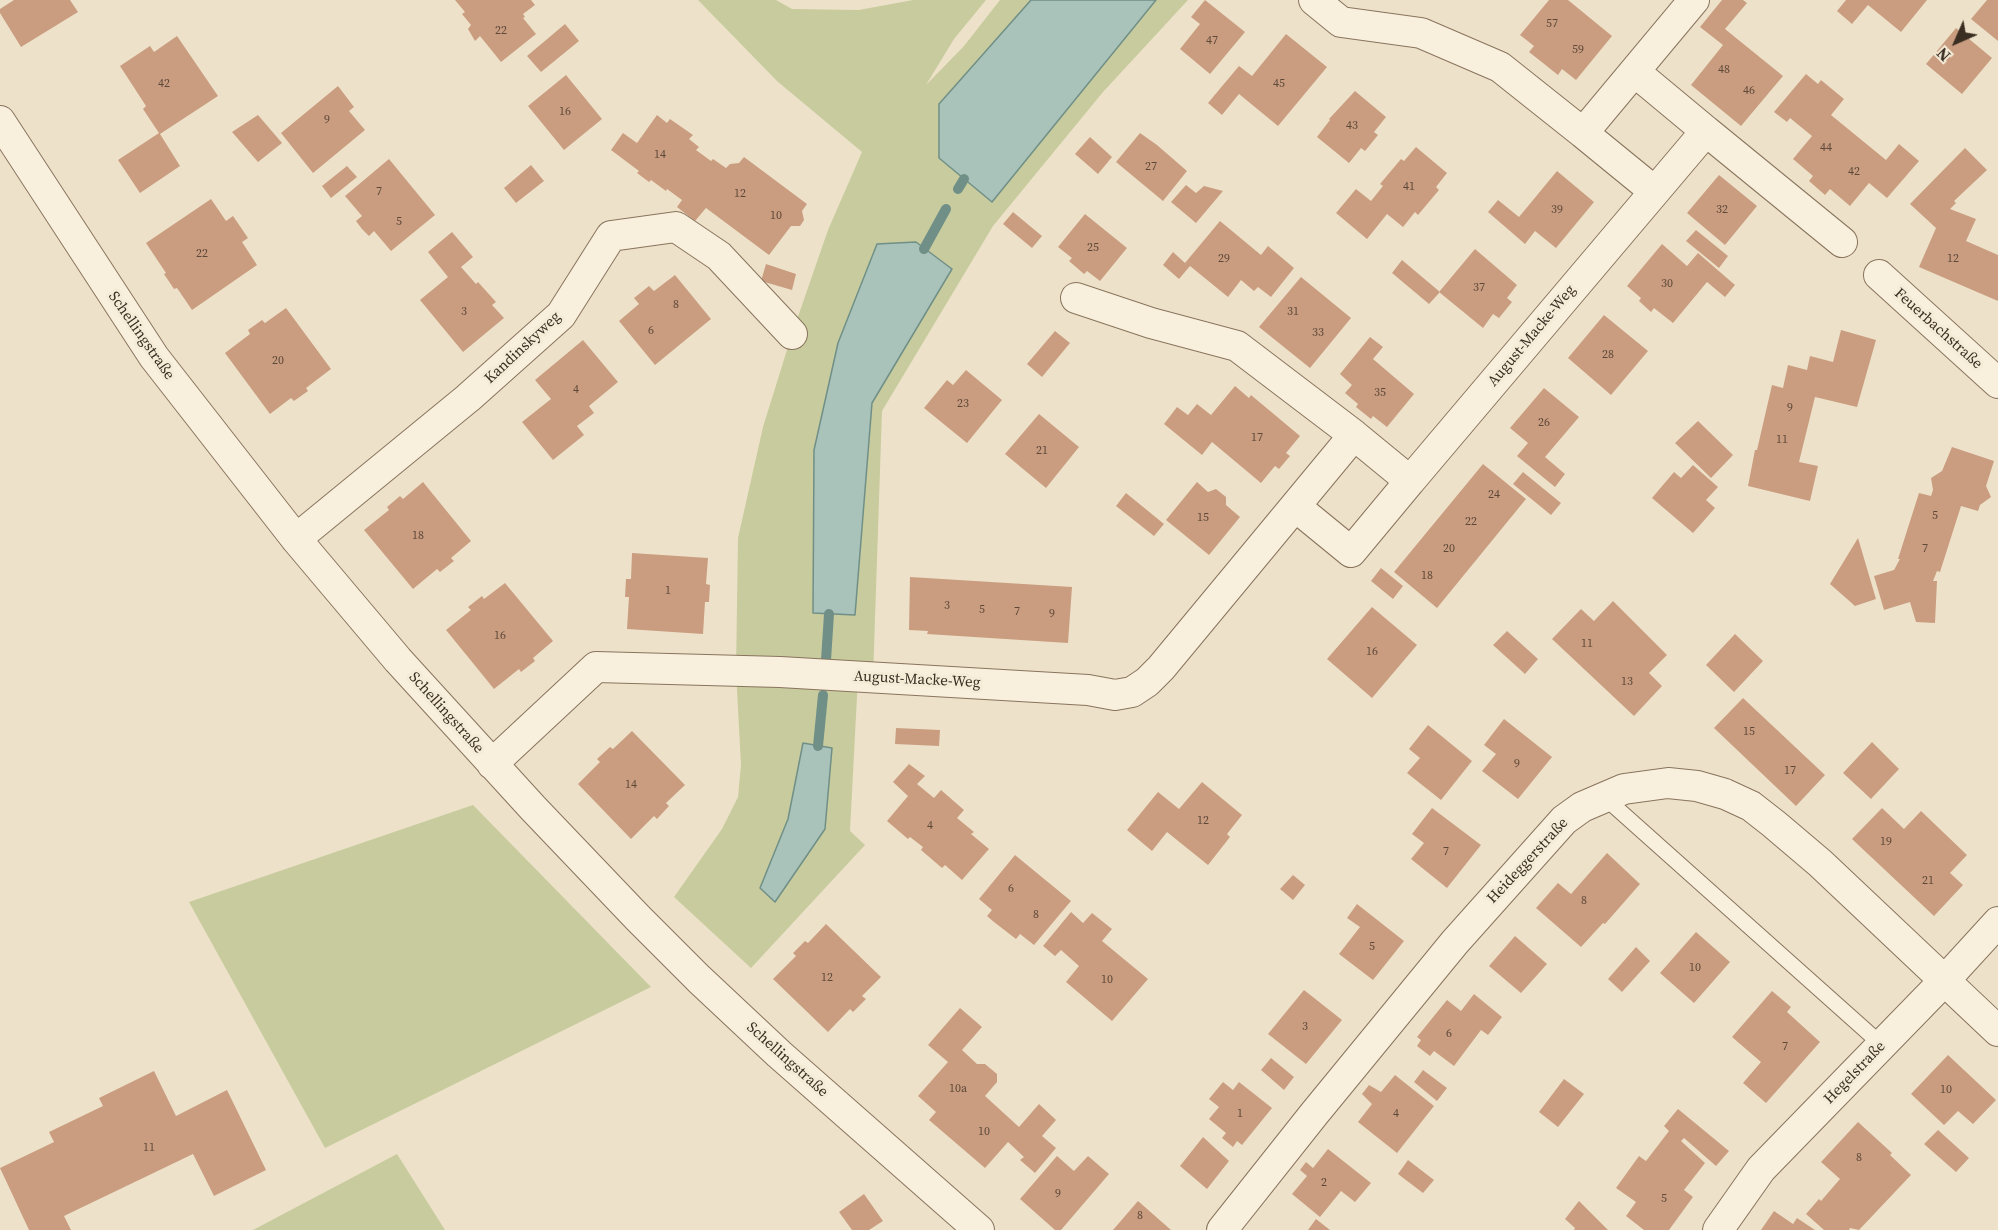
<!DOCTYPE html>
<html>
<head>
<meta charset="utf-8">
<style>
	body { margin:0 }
	#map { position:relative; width:1998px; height:1230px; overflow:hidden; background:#ede2c9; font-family:"Source Serif 4",serif }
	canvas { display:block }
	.north { position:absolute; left:1926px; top:12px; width:60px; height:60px; -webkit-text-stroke:4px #f5ecd8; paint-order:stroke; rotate:225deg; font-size:16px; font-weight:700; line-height:24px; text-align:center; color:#3a2d21 }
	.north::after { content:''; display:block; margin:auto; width:21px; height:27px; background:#3a2d21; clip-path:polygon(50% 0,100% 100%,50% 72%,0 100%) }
</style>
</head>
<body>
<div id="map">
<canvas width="1998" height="1230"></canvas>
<div class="north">N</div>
</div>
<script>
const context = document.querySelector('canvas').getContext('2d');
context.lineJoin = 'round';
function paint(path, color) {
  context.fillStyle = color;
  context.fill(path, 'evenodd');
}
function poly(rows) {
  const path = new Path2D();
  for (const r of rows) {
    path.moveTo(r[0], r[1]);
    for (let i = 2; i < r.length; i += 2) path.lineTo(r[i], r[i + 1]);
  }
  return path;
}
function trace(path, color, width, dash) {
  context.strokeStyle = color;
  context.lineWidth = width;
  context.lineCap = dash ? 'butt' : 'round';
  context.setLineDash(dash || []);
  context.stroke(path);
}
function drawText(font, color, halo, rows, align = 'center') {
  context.font = font + ' "Source Serif 4",serif';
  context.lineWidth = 6;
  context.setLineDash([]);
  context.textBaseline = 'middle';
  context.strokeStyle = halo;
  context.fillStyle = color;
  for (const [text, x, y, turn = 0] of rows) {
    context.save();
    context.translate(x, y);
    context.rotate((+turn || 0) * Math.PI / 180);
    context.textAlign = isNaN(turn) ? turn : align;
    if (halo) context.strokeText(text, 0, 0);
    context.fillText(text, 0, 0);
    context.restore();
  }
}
paint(poly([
	[698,0,776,0,792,9,859,10,913,0,986,0,954,39,926,85,964,46,1000,0,1188,0,1103,92,993,226,882,411,873,678,858,677,850,831,865,845,751,968,674,897,722,829,738,797,741,765,736,671,738,538,763,427,792,334,828,230,862,152,777,81],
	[473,805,651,987,325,1148,189,902],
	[397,1154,445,1230,253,1230]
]), '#c7cb9d');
const water = poly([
	[1031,0,1156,0,992,202,939,158,939,104,1031,0],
	[916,242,952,269,872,403,855,615,813,613,814,450,838,343,877,244,916,242],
	[803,743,832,748,825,829,775,902,760,888,788,819,803,743]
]);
paint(water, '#a9c2ba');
trace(water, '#709087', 1.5);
trace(poly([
	[958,189,964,179],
	[924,249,946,209],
	[826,660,829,614],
	[818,746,823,695]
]), '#709087', 10);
paint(poly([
	[14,0,70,0,78,12,21,47,0,13,0,9],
	[455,0,531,0,535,5,523,14,525,17,523,18,536,34,501,62,480,36,475,41,468,29,471,25,462,14,465,12],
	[1205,0,1245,32,1210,74,1180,49,1200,24,1191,17],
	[1549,0,1568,0,1612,36,1576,80,1562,69,1558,75,1543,63,1529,52,1534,46,1520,35],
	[1722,0,1743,0,1747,3,1725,29,1783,76,1741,126,1691,85,1723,45,1700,27],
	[1846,0,1927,0,1901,32,1868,5,1852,24,1837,11],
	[1987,0,1998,0,1998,41,1971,19],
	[565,24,579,41,541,72,527,56],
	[1956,28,1992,58,1962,94,1926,64],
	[1286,34,1327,67,1278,126,1239,94,1222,115,1208,103,1239,66,1252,76],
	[177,36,218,96,160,134,180,166,140,193,118,160,159,133,143,109,146,106,120,66,150,46,154,52],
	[1806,74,1818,84,1821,80,1844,99,1831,115,1886,160,1899,144,1919,161,1887,198,1869,183,1850,206,1830,189,1825,195,1809,181,1813,176,1793,159,1812,136,1790,118,1787,122,1774,112],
	[566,75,602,119,564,150,528,106],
	[338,86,354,107,349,111,365,130,313,173,281,133],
	[1355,91,1386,117,1374,132,1378,135,1365,151,1361,148,1349,163,1317,137,1330,120,1329,119],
	[258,115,282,143,258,162,232,132],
	[657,115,667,123,670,119,693,135,689,139,699,147,696,150,711,161,713,159,726,168,730,164,739,163,744,157,807,204,802,211,804,220,800,226,791,226,769,255,706,208,695,221,677,207,682,200,667,189,666,191,651,180,649,182,637,173,639,171,611,150,623,133,637,143],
	[1140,133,1157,145,1187,171,1163,201,1116,162],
	[1090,137,1112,157,1098,174,1075,154],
	[1416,147,1447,173,1436,187,1439,190,1418,215,1415,212,1403,227,1387,214,1367,239,1336,213,1356,189,1371,201,1383,186,1380,184,1401,159,1404,161],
	[1965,148,1987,170,1954,201,1956,203,1950,209,1976,219,1966,241,1998,255,1998,301,1919,267,1936,228,1910,204],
	[389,159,435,215,391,251,374,231,369,236,362,229,356,221,362,216,345,196],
	[531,165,544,181,516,203,504,188],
	[347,166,357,177,331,198,322,186],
	[1557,171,1594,202,1556,248,1535,231,1525,244,1488,212,1498,200,1519,217],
	[1719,175,1757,206,1725,245,1687,213],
	[1186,185,1196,193,1204,186,1223,191,1196,223,1171,202],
	[211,199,226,221,233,216,248,238,242,242,257,265,192,310,177,288,174,289,164,274,166,273,146,243],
	[1013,212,1042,236,1032,248,1003,224],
	[1085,214,1127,248,1100,281,1087,271,1084,274,1069,261,1072,258,1058,247],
	[1220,221,1261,255,1268,246,1294,268,1271,297,1258,287,1254,291,1241,280,1228,297,1190,266,1179,279,1163,265,1173,252,1185,263],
	[1696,230,1728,256,1719,268,1686,241],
	[452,232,473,257,461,267,476,284,478,282,496,302,492,305,504,318,463,352,420,300,448,277,428,252],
	[1662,244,1687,266,1698,253,1735,285,1725,297,1707,282,1673,323,1654,308,1651,312,1639,301,1641,298,1627,286],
	[1475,249,1517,285,1507,298,1512,302,1499,318,1493,314,1483,328,1439,292],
	[1402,260,1440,292,1429,304,1392,273],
	[766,264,796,274,792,290,761,281],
	[675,275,711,319,655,365,619,321,639,304,634,298,649,286,654,291],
	[1301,277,1351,318,1310,368,1259,327],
	[286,308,331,369,306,388,308,391,294,401,291,398,270,414,225,353,250,334,248,330,262,320,265,323],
	[1604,315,1648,351,1611,395,1568,358],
	[1841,330,1876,340,1857,407,1815,397,1799,462,1818,466,1810,501,1748,486,1755,450,1757,450,1772,385,1783,388,1788,365,1807,370,1810,356,1833,362],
	[1055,331,1070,343,1042,377,1027,364],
	[1370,337,1383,347,1373,359,1414,394,1387,427,1373,416,1371,419,1356,407,1358,404,1345,393,1352,385,1340,374],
	[583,340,618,382,589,406,594,413,577,426,584,435,553,460,522,422,551,399,535,380],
	[966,370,1002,400,967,443,924,408,947,380,953,385],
	[1235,386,1249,398,1251,395,1300,436,1286,453,1290,456,1279,469,1275,466,1261,483,1212,442,1202,455,1164,424,1177,407,1188,415,1197,404,1211,415],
	[1544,388,1579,417,1545,457,1565,474,1555,487,1517,456,1528,443,1510,428],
	[1039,414,1079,447,1046,488,1005,454],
	[1698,421,1733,455,1711,478,1675,443],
	[1952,447,1994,461,1986,486,1991,497,1980,505,1978,511,1961,506,1940,572,1937,571,1933,581,1937,581,1935,623,1916,622,1910,602,1884,610,1874,576,1894,570,1900,559,1898,559,1919,493,1931,496,1933,490,1931,478,1942,471],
	[1483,464,1526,499,1437,608,1394,572],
	[1693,465,1718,487,1706,500,1715,508,1693,533,1652,498,1674,472,1681,478],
	[1523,472,1561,503,1551,515,1513,484],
	[423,482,471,541,451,558,454,561,440,572,437,569,413,589,364,530,389,510,387,507,400,496,403,499],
	[1197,482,1208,492,1216,489,1226,497,1226,505,1240,517,1209,555,1166,520],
	[1126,493,1164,524,1154,536,1116,506],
	[1858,538,1876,599,1855,606,1830,584],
	[632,553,708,558,706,584,710,585,709,602,705,602,703,634,627,629,629,597,625,597,626,579,631,579],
	[1381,568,1403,586,1393,599,1371,581],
	[910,577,1072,587,1068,643,927,634,928,631,909,630],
	[505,583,553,641,533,658,535,661,521,672,519,669,494,689,446,630,471,610,468,607,482,596,484,599],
	[1613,601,1667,655,1649,673,1662,686,1634,716,1552,639,1581,609,1594,621],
	[1372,607,1417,645,1372,698,1327,659],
	[1507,631,1538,659,1525,674,1493,645],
	[1735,634,1763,661,1734,692,1706,665],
	[1743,698,1825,775,1796,806,1714,728],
	[1504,719,1552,757,1518,799,1482,771,1496,754,1484,745],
	[1428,725,1472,761,1441,800,1407,773,1420,758,1409,749],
	[896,728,940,730,939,746,895,744],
	[632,731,685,785,666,803,669,806,657,819,654,816,631,839,578,784,600,762,597,759,610,747,613,749],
	[1872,742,1899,769,1871,799,1843,773],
	[909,764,925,776,917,784,934,798,941,790,964,810,957,818,974,832,971,834,989,849,962,880,945,865,942,868,921,850,923,847,910,837,908,839,887,821,908,796,893,782],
	[1202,782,1242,815,1227,834,1230,837,1208,865,1167,832,1152,851,1127,830,1158,792,1179,809],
	[1432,808,1481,845,1447,888,1411,859,1424,843,1412,834],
	[1882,808,1904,829,1921,811,1967,855,1950,873,1963,885,1934,916,1852,839],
	[1607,853,1640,884,1605,924,1603,923,1581,947,1536,908,1558,883,1571,894],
	[1015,855,1071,901,1034,945,1020,934,1016,939,994,922,987,916,992,910,979,899],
	[1293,875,1305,885,1293,900,1280,889],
	[1357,904,1404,941,1373,980,1339,954,1360,927,1347,918],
	[1071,912,1083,923,1092,913,1112,929,1102,941,1148,979,1112,1021,1066,982,1079,966,1061,950,1055,956,1043,946],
	[826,924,881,977,862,996,866,999,853,1012,850,1009,828,1032,773,979,796,956,793,953,805,941,808,943],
	[1696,932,1730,962,1694,1003,1660,973],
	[1515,936,1547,964,1521,993,1489,966],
	[1636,947,1650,961,1622,992,1608,979],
	[1304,990,1342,1020,1306,1064,1268,1034],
	[1772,991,1791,1007,1787,1012,1820,1042,1766,1103,1743,1083,1761,1062,1732,1037],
	[1474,994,1502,1017,1488,1035,1481,1030,1454,1066,1434,1051,1430,1056,1417,1046,1421,1040,1417,1037,1447,1000,1461,1011],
	[960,1008,982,1027,962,1050,977,1064,985,1064,997,1074,997,1082,985,1096,1019,1127,1039,1104,1056,1120,1042,1136,1056,1148,1035,1173,1020,1160,1024,1157,1008,1142,985,1168,929,1120,936,1112,918,1096,948,1062,928,1045],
	[1948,1055,1996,1100,1973,1124,1958,1111,1944,1125,1911,1094],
	[1271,1058,1294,1077,1284,1090,1261,1070],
	[1423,1070,1447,1088,1437,1101,1414,1082],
	[154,1071,176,1116,227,1090,266,1170,214,1196,193,1154,64,1216,71,1230,29,1230,0,1168,54,1142,49,1132,103,1106,99,1098],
	[1395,1075,1434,1106,1397,1153,1358,1122,1372,1104,1362,1094,1369,1085,1381,1092],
	[1564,1079,1584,1094,1558,1127,1539,1112],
	[1223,1082,1233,1090,1239,1082,1272,1108,1242,1145,1237,1141,1233,1147,1222,1138,1226,1133,1209,1119,1219,1107,1209,1099],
	[1678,1109,1729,1151,1716,1166,1684,1138,1681,1141,1705,1163,1684,1190,1693,1197,1669,1230,1644,1230,1626,1216,1636,1202,1616,1188,1639,1156,1646,1161,1669,1131,1664,1126],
	[1858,1122,1892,1153,1890,1155,1911,1175,1859,1230,1850,1228,1849,1230,1824,1230,1806,1214,1819,1199,1821,1201,1840,1179,1821,1162],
	[1938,1130,1969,1158,1956,1172,1924,1144],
	[1203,1137,1229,1161,1207,1189,1180,1166],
	[1328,1149,1371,1183,1355,1202,1341,1191,1320,1217,1292,1194,1307,1176,1300,1170,1306,1162,1313,1168],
	[1057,1156,1074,1171,1088,1156,1109,1174,1061,1230,1055,1230,1020,1199],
	[1408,1160,1434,1180,1423,1193,1398,1174],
	[864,1194,883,1221,869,1230,852,1230,839,1212],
	[1138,1201,1171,1230,1113,1230],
	[1579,1201,1608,1230,1574,1230,1575,1228,1565,1219],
	[1774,1211,1793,1224,1797,1218,1815,1230,1761,1230],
	[1316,1219,1330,1230,1308,1230]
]), '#ca9d80');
const lane = poly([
	[1603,796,1882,1045]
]);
const street = poly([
	[1314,0,1341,22,1421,33,1500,67,1583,133],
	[1635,72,1706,131],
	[0,121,154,357,296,539,398,660,533,808,638,918,699,979,779,1054,979,1230],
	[1654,191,1583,133,1694,0],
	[1879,275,1998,383],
	[1076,298,1151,323,1237,346,1354,435],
	[1296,507,1351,552,1410,481],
	[296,539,468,398,561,315,611,236,676,227,719,256,792,334],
	[492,764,596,667,780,672,1088,690,1115,695,1132,692,1147,682,1161,668,1354,435,1410,481,1706,131,1842,242],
	[1222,1230,1314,1114,1455,942,1564,820,1582,807,1624,789,1668,783,1697,786,1725,794,1751,806,1774,824,1820,863,1998,1031],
	[1718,1230,1761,1169,1945,980,1998,922]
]);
trace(lane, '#89745e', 17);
trace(street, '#89745e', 32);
trace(lane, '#f8efdc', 15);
trace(street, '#f8efdc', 30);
drawText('12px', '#5e4939', null, [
	["57",1552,24],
	["22",501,31],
	["47",1212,41],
	["59",1578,50],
	["48",1724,70],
	["42",164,84],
	["45",1279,84],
	["46",1749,91],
	["16",565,112],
	["9",327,120],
	["43",1352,126],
	["44",1826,148],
	["14",660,155],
	["27",1151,167],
	["42",1854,172],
	["41",1409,187],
	["7",379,192],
	["12",740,194],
	["39",1557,210],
	["32",1722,210],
	["10",776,216],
	["5",399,222],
	["25",1093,248],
	["22",202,254],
	["29",1224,259],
	["12",1953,259],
	["30",1667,284],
	["37",1479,288],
	["8",676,305],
	["3",464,312],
	["31",1293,312],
	["6",651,331],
	["33",1318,333],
	["28",1608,355],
	["20",278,361],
	["4",576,390],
	["35",1380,393],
	["23",963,404],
	["9",1790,408],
	["26",1544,423],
	["17",1257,438],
	["11",1782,440],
	["21",1042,451],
	["24",1494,495],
	["5",1935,516],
	["15",1203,518],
	["22",1471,522],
	["18",418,536],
	["20",1449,549],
	["7",1925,549],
	["18",1427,576],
	["1",668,591],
	["3",947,606],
	["5",982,610],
	["7",1017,612],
	["9",1052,614],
	["16",500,636],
	["11",1587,644],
	["16",1372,652],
	["13",1627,682],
	["15",1749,732],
	["9",1517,764],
	["17",1790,771],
	["14",631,785],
	["12",1203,821],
	["4",930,826],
	["19",1886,842],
	["7",1446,852],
	["21",1928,881],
	["6",1011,889],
	["8",1584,901],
	["8",1036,915],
	["5",1372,947],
	["10",1695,968],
	["12",827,978],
	["10",1107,980],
	["3",1305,1027],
	["6",1449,1034],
	["7",1785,1047],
	["10a",958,1089],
	["10",1946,1090],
	["1",1240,1114],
	["4",1396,1114],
	["10",984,1132],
	["11",149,1148],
	["8",1859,1158],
	["2",1324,1183],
	["9",1058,1194],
	["5",1664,1199],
	["8",1140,1216]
]);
drawText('15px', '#3a2d21', '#f5ecd8', [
	["Feuerbachstraße",1938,329,42],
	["Schellingstraße",141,336,55],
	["August-Macke-Weg",1532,336,-50],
	["Kandinskyweg",523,348,-43],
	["August-Macke-Weg",917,680,3],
	["Schellingstraße",446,713,48],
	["Heideggerstraße",1528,861,-47],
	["Schellingstraße",787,1060,42],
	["Hegelstraße",1855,1073,-46]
]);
</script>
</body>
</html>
